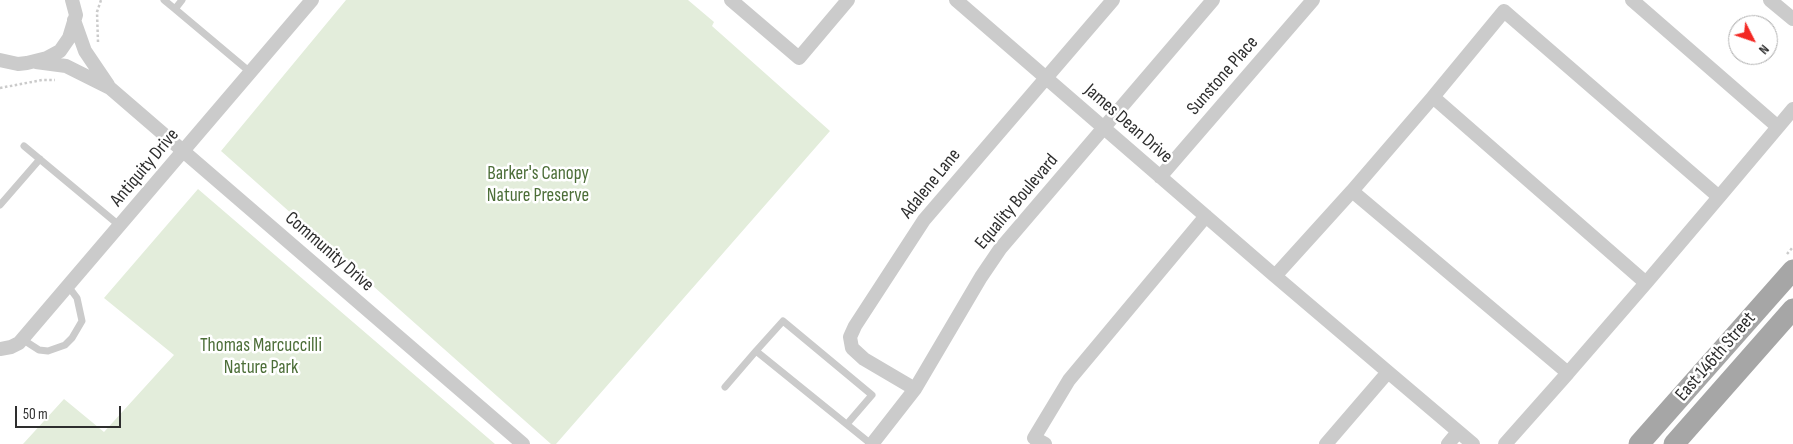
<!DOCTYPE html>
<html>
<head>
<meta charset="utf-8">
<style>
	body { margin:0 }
	#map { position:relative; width:1793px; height:444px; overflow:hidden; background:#fff; font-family:"Sofia Sans Condensed",sans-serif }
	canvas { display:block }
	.north { position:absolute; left:1728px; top:15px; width:50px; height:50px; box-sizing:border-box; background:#fff; border:1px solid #ababab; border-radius:50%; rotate:131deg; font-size:14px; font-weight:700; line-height:20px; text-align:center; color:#2e2e2e }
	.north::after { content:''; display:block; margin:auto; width:18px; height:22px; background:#f32823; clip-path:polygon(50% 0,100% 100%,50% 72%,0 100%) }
	.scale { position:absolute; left:15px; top:406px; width:106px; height:22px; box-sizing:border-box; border:2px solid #2e2e2e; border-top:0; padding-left:6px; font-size:15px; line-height:18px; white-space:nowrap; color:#2e2e2e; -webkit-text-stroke:4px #fff; paint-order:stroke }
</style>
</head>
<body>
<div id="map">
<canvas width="1793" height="444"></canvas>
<div class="north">N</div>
<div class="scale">50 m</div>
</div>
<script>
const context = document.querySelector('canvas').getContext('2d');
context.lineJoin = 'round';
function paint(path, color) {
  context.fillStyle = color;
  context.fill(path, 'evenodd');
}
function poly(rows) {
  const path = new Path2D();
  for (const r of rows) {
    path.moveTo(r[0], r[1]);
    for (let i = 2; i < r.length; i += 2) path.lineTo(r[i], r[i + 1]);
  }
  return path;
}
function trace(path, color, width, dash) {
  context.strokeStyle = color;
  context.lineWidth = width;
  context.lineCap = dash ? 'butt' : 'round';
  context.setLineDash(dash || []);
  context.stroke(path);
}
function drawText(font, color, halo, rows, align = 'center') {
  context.font = font + ' "Sofia Sans Condensed",sans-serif';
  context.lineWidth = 5;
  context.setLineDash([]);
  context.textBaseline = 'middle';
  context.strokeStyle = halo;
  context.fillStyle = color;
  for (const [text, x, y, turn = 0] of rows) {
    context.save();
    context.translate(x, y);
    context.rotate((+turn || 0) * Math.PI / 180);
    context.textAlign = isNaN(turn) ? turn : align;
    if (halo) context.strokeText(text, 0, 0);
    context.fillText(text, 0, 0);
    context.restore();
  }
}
paint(poly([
	[346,0,688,0,714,22,712,26,830,131,556,444,551,444,221,151],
	[198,189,495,444,23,444,64,399,104,432,174,355,104,298]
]), '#e3eddb');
trace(poly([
	[98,42,97,12,101,0],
	[0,88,42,80,55,80],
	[1787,254,1793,247]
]), '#cbcbcb', 2.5, [2.5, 2.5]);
trace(poly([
	[164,0,175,9],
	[182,0,175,9,250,72],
	[24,146,120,226],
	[0,205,40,159],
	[22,339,39,350,48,351,65,345,72,338,82,321,77,298,68,286],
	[756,351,783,321,872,395,847,424],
	[725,387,756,351,871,444]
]), '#cbcbcb', 7);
trace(poly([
	[731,0,799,58,848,0],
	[956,0,1275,276],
	[1632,0,1778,127,1719,197],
	[1770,0,1793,19],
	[74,20,85,51,108,85],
	[0,60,18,64,27,63,47,58,60,51,69,38,76,15,72,0],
	[36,62,66,66,110,88,523,444],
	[1433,97,1504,11,1719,197,1646,283],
	[1778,127,1793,109],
	[1160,177,1313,0],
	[1352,191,1433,97,1646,283,1568,373],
	[0,349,11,347,19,343,312,0],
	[1388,372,1275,276,1352,191,1568,373,1505,444],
	[915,389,864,359,852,348,850,337,855,326,924,220,1113,0],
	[872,444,915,389,981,277,1000,249,1213,0],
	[1045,444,1034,438,1069,380,1206,216],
	[1326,444,1388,372,1473,444],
	[1448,444,1458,432]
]), '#cbcbcb', 14);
trace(poly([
	[1639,444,1793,270],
	[1674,444,1793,309]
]), '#a6a6a6', 21);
drawText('19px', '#2e2e2e', '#fff', [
	["Sunstone Place",1223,76,-49],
	["James Dean Drive",1128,124,41],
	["Antiquity Drive",145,168,-50],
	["Adalene Lane",931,184,-51],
	["Equality Boulevard",1017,202,-50],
	["Community Drive",329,252,41],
	["East 146th Street",1716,357,-49]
]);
drawText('19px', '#4c6e38', '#fff', [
	["Barker's Canopy",538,174],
	["Nature Preserve",538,196],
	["Thomas Marcuccilli",261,346],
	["Nature Park",261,368]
]);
</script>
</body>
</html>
